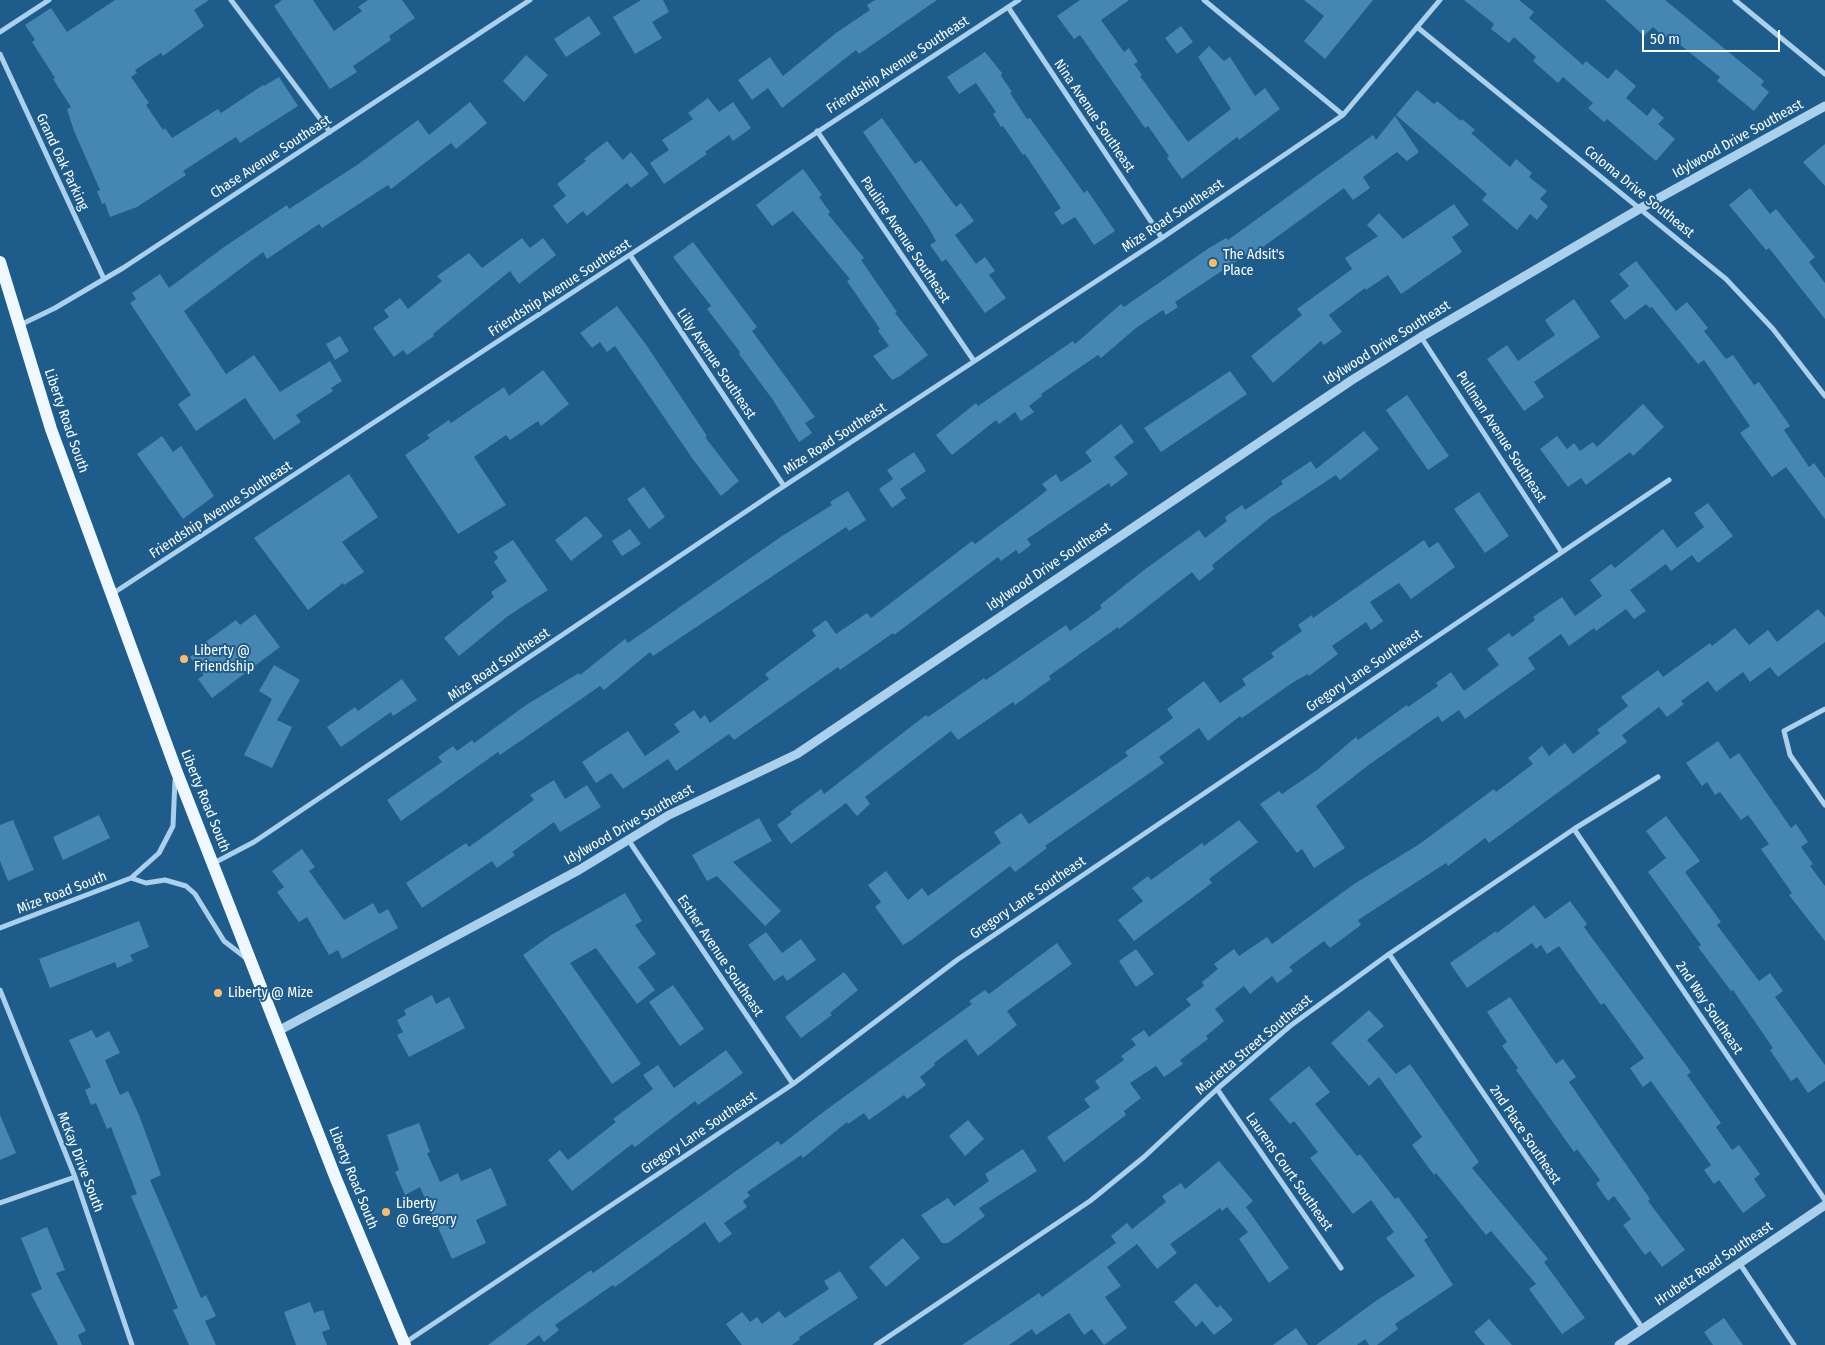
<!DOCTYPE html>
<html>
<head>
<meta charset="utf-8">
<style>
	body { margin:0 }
	#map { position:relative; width:1825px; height:1345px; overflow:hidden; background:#1e5c8b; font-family:"Fira Sans Condensed",sans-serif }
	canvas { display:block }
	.scale { position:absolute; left:1642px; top:30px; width:138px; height:22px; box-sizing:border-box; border:2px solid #fff; border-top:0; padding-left:6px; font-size:15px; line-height:18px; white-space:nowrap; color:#fff; -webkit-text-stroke:4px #1e5c8b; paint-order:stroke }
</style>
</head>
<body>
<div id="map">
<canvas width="1825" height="1345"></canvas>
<div class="scale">50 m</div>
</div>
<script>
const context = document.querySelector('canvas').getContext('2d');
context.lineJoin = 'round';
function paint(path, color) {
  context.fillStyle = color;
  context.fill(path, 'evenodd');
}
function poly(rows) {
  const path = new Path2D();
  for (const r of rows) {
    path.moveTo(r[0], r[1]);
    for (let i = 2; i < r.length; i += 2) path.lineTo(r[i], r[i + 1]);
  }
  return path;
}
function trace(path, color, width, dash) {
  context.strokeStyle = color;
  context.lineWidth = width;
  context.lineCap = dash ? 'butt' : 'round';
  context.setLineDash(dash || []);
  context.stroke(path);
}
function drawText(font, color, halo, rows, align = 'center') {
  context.font = font + ' "Fira Sans Condensed",sans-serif';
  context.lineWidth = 4;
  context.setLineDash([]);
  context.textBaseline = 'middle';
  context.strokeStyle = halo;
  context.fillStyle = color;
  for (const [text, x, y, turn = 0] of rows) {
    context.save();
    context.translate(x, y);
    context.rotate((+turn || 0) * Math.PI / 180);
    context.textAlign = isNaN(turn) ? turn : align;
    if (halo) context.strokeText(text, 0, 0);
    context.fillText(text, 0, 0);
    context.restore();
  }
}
paint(poly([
	[115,0,209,0,194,10,204,26,163,56,161,53,135,70,137,73,131,77,149,103,146,105,163,130,165,128,172,138,218,109,221,113,263,85,264,86,279,77,298,106,240,143,236,137,183,171,186,175,137,207,110,217,105,203,102,204,97,191,100,190,74,131,67,109,71,107,53,79,55,78,32,42,35,40,25,25,51,8,67,32],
	[282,0,313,0,334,31,362,11,358,7,368,0,402,0,415,18,389,36,391,40,353,66,357,72,330,89,274,6],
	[641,0,663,0,669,12,652,22,662,38,635,54,613,17],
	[875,0,937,0,859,54,856,50,782,108,768,88,752,100,738,80,770,57,783,76,836,33,870,10,867,5],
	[1080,0,1129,0,1101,20,1124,52,1129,48,1138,62,1134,64,1142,75,1140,76,1188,142,1231,109,1198,57,1209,46,1224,61,1230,57,1255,96,1265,88,1280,109,1239,140,1237,137,1182,179,1167,158,1169,156,1148,126,1145,128,1080,35,1074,39,1057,16],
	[1304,0,1373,0,1325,59,1304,41,1324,16],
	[1464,0,1519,0,1534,12,1529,18,1583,65,1586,61,1608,79,1616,69,1636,86,1626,98,1647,116,1653,108,1664,118,1658,124,1675,139,1656,161,1607,119,1604,122,1588,108,1593,103,1563,77,1558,83,1533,61,1536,57,1514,37,1509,43,1491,29,1494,24],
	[1605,0,1665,0,1764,81,1761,85,1769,92,1754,111,1717,81,1720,77,1668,35,1665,38,1653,27,1644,36],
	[589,16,601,34,566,57,554,39],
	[1181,26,1193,42,1177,54,1165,38],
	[985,52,1002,73,1001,76,1012,92,1010,93,1027,119,1030,118,1084,193,1087,190,1115,231,1094,245,1075,217,1062,225,1054,213,1061,208,1025,154,1023,155,1003,126,1001,127,993,114,996,112,976,83,959,94,947,77],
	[526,55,548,75,524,102,503,81],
	[1417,90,1434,104,1437,101,1461,121,1462,119,1475,130,1471,133,1510,167,1516,159,1532,173,1529,177,1547,191,1540,199,1548,206,1537,220,1530,214,1517,230,1482,200,1487,194,1396,115],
	[708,98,719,112,733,102,751,128,733,141,729,135,705,152,707,154,664,184,650,163,669,150,662,140,693,119,688,113],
	[470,102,487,123,456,149,451,143,391,189,388,185,322,228,319,224,267,259,263,252,184,311,226,374,254,355,280,392,330,361,342,381,331,388,333,391,296,415,301,422,274,440,245,398,196,431,178,404,191,395,130,303,136,299,132,293,160,274,169,288,224,247,287,205,289,209,357,165,418,120,429,135],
	[1395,116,1419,152,1407,161,1397,152,1363,177,1370,188,1353,200,1344,188,1248,258,1246,255,1175,302,1178,307,1166,315,1163,310,1136,328,1101,358,1098,355,1041,394,1042,396,1029,406,1034,412,1021,421,1015,412,999,424,996,420,952,455,936,435,976,403,978,406,1073,341,1075,344,1121,304,1124,307,1209,248,1226,238,1228,240,1373,135,1376,140],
	[882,118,915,164,921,160,956,207,961,203,974,221,955,235,976,264,985,257,995,271,989,275,1006,298,985,313,946,259,942,262,930,245,936,241,928,227,863,132],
	[607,141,623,160,631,152,649,174,631,188,627,183,587,216,583,211,567,224,553,206,566,196,557,184,586,161,584,159],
	[1825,144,1825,186,1803,162],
	[803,169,822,195,819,197,830,212,828,214,864,258,861,260,897,312,895,313,928,355,900,376,892,380,873,356,889,346,878,331,880,329,847,281,850,279,799,218,793,211,772,226,756,205],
	[1750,188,1770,214,1776,209,1815,257,1809,262,1825,283,1825,319,1769,248,1766,250,1729,205],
	[1454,204,1469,225,1452,237,1462,252,1401,294,1388,275,1366,290,1365,288,1329,315,1342,332,1324,345,1321,341,1273,383,1251,356,1302,315,1297,309,1352,269,1345,258,1378,236,1367,225,1379,213,1403,239],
	[522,238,530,248,543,238,556,255,519,284,510,271,433,334,434,336,407,355,403,350,394,357,373,328,389,317,384,310,400,298,408,309,442,281,437,276,469,253,482,268],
	[693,242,757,327,752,331,815,417,805,423,812,433,799,442,773,400,739,354,740,352,707,309,711,306,673,257],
	[1636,261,1676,311,1687,302,1708,328,1704,331,1726,359,1733,355,1754,385,1759,382,1790,426,1784,430,1809,467,1814,463,1825,478,1825,519,1786,467,1772,477,1740,433,1750,426,1704,360,1698,364,1652,307,1650,308,1646,304,1625,320,1610,301,1629,286,1619,274],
	[1574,299,1600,337,1534,382,1544,397,1524,411,1487,359,1507,345,1518,361,1555,335,1545,320],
	[617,306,647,346,707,436,705,437,739,481,721,496,692,458,615,346,607,352,600,342,592,348,580,333],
	[340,336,349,351,335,360,326,344],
	[543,370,569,404,541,426,538,421,510,440,506,435,474,457,506,505,458,534,405,455,430,438,427,435,449,420,451,423,504,387,509,396],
	[1230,371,1247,394,1161,452,1144,428],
	[1407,395,1449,456,1428,470,1386,410],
	[1643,404,1664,427,1633,456,1630,452,1586,485,1581,478,1568,487,1540,449,1557,436,1567,449,1574,443,1580,451,1593,442,1597,447],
	[1121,424,1134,442,1114,457,1128,474,1111,487,1109,483,1027,539,1031,545,1019,554,1016,550,1001,561,998,557,894,635,893,633,840,670,838,667,734,740,729,734,676,771,668,759,623,789,611,773,596,783,582,762,628,731,645,756,680,732,674,724,694,710,700,719,705,715,710,723,769,679,765,674,816,636,812,630,826,620,836,634,867,613,871,618,972,541,975,544,1036,499,1047,490,1042,484,1056,474,1061,482,1092,461,1085,452],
	[1364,431,1379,449,1340,480,1336,475,1270,518,1212,565,1214,569,1199,581,1192,572,1119,629,1118,627,1049,676,1051,679,1015,705,1013,702,958,740,951,731,865,797,870,804,857,816,846,803,791,844,777,825,792,814,790,812,821,789,824,794,926,715,928,717,984,678,986,680,1066,625,1070,631,1102,608,1100,605,1144,570,1199,530,1205,538,1227,521,1225,517,1242,505,1245,510,1283,484,1281,481,1311,461,1316,469],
	[162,436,173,452,181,446,214,496,183,519,137,454],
	[914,452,926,471,900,489,906,498,892,508,879,489,893,479,887,470],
	[349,474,378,517,342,542,364,572,344,585,343,583,308,610,254,538],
	[644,487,665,517,649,529,627,499],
	[848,491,866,520,849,531,846,527,653,656,650,652,604,690,600,686,500,755,498,752,401,821,387,800,442,762,438,757,453,746,457,751,472,740,474,743,526,705,579,673,580,675,625,639,628,643,782,536,832,505,830,502],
	[1479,492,1509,536,1485,553,1454,509],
	[1708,503,1733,536,1698,563,1692,555,1671,571,1666,564,1630,590,1646,611,1634,619,1626,609,1596,631,1594,628,1569,646,1561,634,1528,658,1535,669,1465,719,1459,710,1442,722,1438,716,1370,764,1316,806,1345,848,1314,868,1302,849,1297,853,1260,804,1279,791,1282,794,1317,770,1356,737,1358,740,1407,705,1408,707,1438,686,1436,683,1451,672,1464,691,1499,665,1487,649,1509,633,1512,637,1535,620,1533,617,1562,597,1575,616,1602,596,1590,580,1611,564,1615,568,1663,529,1677,548,1704,527,1694,513],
	[586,516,603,536,571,561,555,540],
	[630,529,641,544,622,556,612,541],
	[513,540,548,590,508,616,459,656,444,638,494,597,491,592,507,581,494,562,498,558,494,552],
	[1424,540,1429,548,1438,542,1455,567,1411,599,1399,583,1370,602,1383,621,1371,630,1366,622,1332,646,1338,654,1309,676,1308,674,1292,683,1242,718,1240,716,1208,741,1199,728,1159,757,1164,763,1045,846,1047,848,1015,872,1010,866,910,941,903,945,875,907,881,902,868,885,886,871,908,900,922,888,928,896,1001,843,994,832,1021,813,1029,824,1128,756,1125,752,1173,718,1167,709,1204,681,1220,703,1246,685,1242,679,1274,657,1271,653,1302,631,1298,625,1312,615,1313,618],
	[1818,609,1825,617,1825,642,1778,677,1770,667,1750,682,1743,672,1716,692,1708,681,1681,701,1684,704,1667,717,1659,707,1622,735,1627,742,1489,843,1485,838,1448,866,1446,863,1358,920,1361,925,1330,948,1324,941,1289,967,1293,971,1277,983,1272,976,1250,994,1244,986,1215,1009,1224,1021,1206,1036,1208,1039,1180,1060,1183,1064,1164,1077,1156,1066,1130,1083,1141,1098,1124,1111,1126,1115,1064,1162,1047,1137,1090,1107,1084,1099,1100,1088,1095,1081,1124,1060,1121,1056,1136,1045,1131,1039,1144,1030,1149,1037,1191,1005,1186,999,1204,986,1202,982,1218,969,1214,964,1234,949,1239,956,1267,937,1272,944,1354,884,1418,845,1494,789,1496,792,1533,764,1528,758,1542,746,1549,756,1565,743,1573,754,1600,733,1597,730,1628,706,1621,697,1658,670,1663,677,1710,643,1712,646,1735,628,1749,645,1768,630,1777,642],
	[255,614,280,647,212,698,198,679,204,675,190,657,206,646,204,643,236,620,240,625],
	[274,665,300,680,277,720,292,727,272,768,244,755,272,699,259,691],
	[402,679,417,700,393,716,391,712,341,747,327,727,355,707,358,711],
	[1718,741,1730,759,1739,753,1791,828,1796,824,1808,842,1801,847,1813,864,1810,866,1825,886,1825,941,1789,895,1792,893,1761,849,1769,844,1748,815,1741,820,1720,792,1715,795,1707,782,1702,786,1686,763],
	[554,780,565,799,587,785,601,807,560,832,554,822,512,852,515,855,497,868,492,861,422,908,406,883,466,843,469,847,534,800,530,795],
	[99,815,110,838,63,860,53,837],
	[1666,816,1700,861,1685,872,1721,922,1717,925,1759,981,1770,973,1783,991,1775,997,1825,1065,1825,1081,1808,1093,1797,1077,1791,1081,1770,1050,1773,1048,1733,990,1731,991,1698,947,1701,945,1648,872,1666,858,1646,831],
	[759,818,772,841,733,862,781,911,765,926,717,876,707,881,692,855],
	[13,820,34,870,8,881,0,861,0,825],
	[1239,820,1258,842,1209,879,1212,883,1134,941,1118,920,1143,901,1132,888,1148,876,1151,880,1202,843,1204,846],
	[302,849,315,867,309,871,344,920,373,903,379,914,388,909,398,928,342,959,338,950,329,955,307,917,299,922,277,892,284,887,272,871],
	[625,893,642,921,635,925,656,954,638,967,655,990,637,1004,596,948,570,963,641,1064,612,1084,523,955,551,935],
	[1570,901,1587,924,1584,927,1691,1072,1687,1075,1721,1123,1716,1127,1732,1150,1739,1145,1760,1174,1754,1179,1766,1196,1743,1213,1719,1180,1714,1184,1704,1170,1711,1165,1651,1081,1643,1087,1630,1068,1644,1058,1604,1003,1601,1005,1559,946,1547,954,1541,945,1536,949,1532,943,1467,988,1450,963,1496,931,1497,933,1534,905,1545,919],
	[139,921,149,947,130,955,133,961,117,968,115,962,50,988,39,959],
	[766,932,782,953,801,939,816,960,787,981,783,975,774,981,748,945],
	[1057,943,1072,964,1007,1011,1017,1025,978,1056,966,1039,934,1063,935,1065,920,1077,926,1085,907,1099,904,1095,869,1120,864,1113,848,1124,847,1122,803,1158,801,1155,747,1192,750,1196,743,1201,747,1207,724,1223,732,1234,719,1243,705,1222,615,1287,613,1285,555,1325,559,1330,544,1342,539,1335,526,1345,488,1345,540,1306,591,1270,593,1273,778,1141,781,1145,826,1110,972,1004,969,1001,985,990,989,994],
	[1136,949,1154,974,1136,987,1119,961],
	[844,972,858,990,830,1013,832,1015,801,1038,785,1017],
	[673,985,704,1029,680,1046,649,1002],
	[432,995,436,1004,449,997,465,1028,409,1057,397,1035,403,1032,397,1020,406,1015,404,1010],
	[1510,997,1556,1064,1563,1059,1576,1077,1569,1082,1650,1199,1648,1201,1685,1250,1662,1267,1650,1251,1645,1255,1623,1225,1631,1219,1614,1196,1608,1201,1596,1184,1600,1180,1577,1149,1574,1152,1516,1070,1518,1068,1502,1046,1507,1042,1487,1012],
	[1369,1010,1384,1026,1367,1040,1396,1074,1410,1064,1479,1162,1472,1168,1548,1259,1544,1262,1585,1318,1562,1334,1529,1289,1536,1284,1491,1231,1486,1235,1436,1173,1434,1175,1412,1145,1422,1137,1379,1077,1369,1086,1331,1043],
	[92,1030,96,1038,109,1031,120,1053,105,1060,120,1095,128,1091,139,1115,161,1175,150,1180,201,1298,206,1295,216,1316,205,1321,216,1345,189,1345,173,1310,178,1308,131,1196,137,1194,111,1127,107,1129,96,1103,91,1105,85,1090,91,1087,69,1040],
	[726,1050,743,1073,698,1105,695,1101,635,1147,632,1144,572,1191,548,1160,560,1150,568,1160,616,1122,613,1119,653,1089,643,1075,658,1065,674,1088],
	[1309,1066,1330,1092,1315,1104,1357,1156,1360,1154,1395,1199,1398,1197,1428,1237,1424,1240,1453,1285,1395,1324,1398,1329,1377,1345,1369,1345,1365,1339,1357,1345,1316,1345,1377,1300,1415,1276,1386,1238,1394,1232,1371,1200,1353,1214,1310,1158,1318,1152,1294,1121,1290,1124,1269,1099],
	[0,1115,16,1153,0,1160],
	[968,1120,984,1139,965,1156,949,1136],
	[419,1123,430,1152,427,1153,440,1182,458,1173,461,1181,491,1168,507,1205,476,1220,486,1243,452,1259,420,1187,405,1195,395,1172,399,1170,387,1135],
	[1023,1149,1037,1171,979,1208,985,1216,948,1243,942,1243,921,1215,948,1198,954,1206,989,1181,985,1174],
	[1219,1161,1253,1201,1246,1207,1289,1268,1269,1283,1239,1239,1248,1232,1227,1207,1222,1211,1220,1208,1170,1244,1177,1253,1157,1269,1137,1244,1107,1267,1121,1286,1105,1297,1127,1328,1104,1345,1092,1329,1084,1335,1069,1313,1036,1335,1032,1329,1009,1345,962,1345,1039,1293,1042,1297,1116,1243,1111,1236,1127,1223,1132,1229,1166,1202,1162,1196,1181,1183,1185,1189],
	[47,1227,65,1270,56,1273,86,1331,78,1335,82,1345,58,1345,31,1294,42,1289,21,1238],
	[903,1238,920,1258,886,1287,869,1267],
	[840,1271,858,1298,799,1337,800,1339,792,1345,742,1345,726,1324,742,1312,750,1322,757,1317,762,1324,779,1311,785,1318,829,1289,824,1281],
	[1196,1283,1217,1308,1220,1305,1233,1320,1214,1335,1202,1321,1196,1327,1174,1302],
	[310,1302,314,1313,323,1310,330,1329,322,1332,327,1345,296,1345,284,1312],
	[1724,1318,1743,1345,1713,1345,1704,1332],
	[1489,1319,1512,1345,1485,1345,1474,1332],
	[1296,1328,1308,1345,1273,1345]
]), '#4686b2');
trace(poly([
	[231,0,330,132],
	[1204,0,1343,115],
	[1735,0,1825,74],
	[1008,7,1162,238],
	[1417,27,1726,279,1773,329,1825,396],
	[0,32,49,0],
	[0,54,104,279],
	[817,131,974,361],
	[630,255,784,486],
	[20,325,55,308,123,268,530,0],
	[1421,337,1561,551],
	[112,594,1019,0],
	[1825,709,1784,731,1790,755,1825,805],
	[1574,829,1825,1200],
	[629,841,793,1084],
	[214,863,254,842,772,494,1162,238,1343,115,1440,0],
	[131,878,146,883,165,880,186,886,195,894,224,941,246,958],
	[0,928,131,878,159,853,173,826,175,780],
	[1389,954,1643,1329],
	[0,990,75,1177,132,1345],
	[1217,1089,1341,1268],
	[0,1203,75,1177],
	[1740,1264,1794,1345],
	[406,1342,793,1084,957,960,1669,480],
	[876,1345,1090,1201,1144,1157,1217,1089,1290,1026,1389,954,1574,829,1658,777]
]), '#aad0ec', 5);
trace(poly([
	[278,1031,579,870,669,815,797,754,1352,380,1421,337,1641,208,1825,106],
	[1619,1345,1825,1205]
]), '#aad0ec', 9);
trace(poly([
	[0,262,51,429,176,770,336,1179,405,1345]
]), '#eff7ff', 12);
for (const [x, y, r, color] of [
	[1213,263,5,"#fbbd69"],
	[184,659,5,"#fbbd69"],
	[218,993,5,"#fbbd69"],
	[386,1212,5,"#fbbd69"]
]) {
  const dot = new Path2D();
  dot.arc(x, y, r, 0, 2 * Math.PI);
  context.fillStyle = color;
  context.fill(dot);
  trace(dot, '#1e5c8b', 2);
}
drawText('14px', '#fff', '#1e5c8b', [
	["Friendship Avenue Southeast",898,65,-33],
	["Nina Avenue Southeast",1094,116,56],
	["Idylwood Drive Southeast",1738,139,-29],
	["Chase Avenue Southeast",271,157,-33],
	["Grand Oak Parking",62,162,65],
	["Coloma Drive Southeast",1639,192,39],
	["Mize Road Southeast",1173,216,-34],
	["Pauline Avenue Southeast",905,240,56],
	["Friendship Avenue Southeast",560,288,-33],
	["Idylwood Drive Southeast",1387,343,-32],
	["Lilly Avenue Southeast",716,364,56],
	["Liberty Road South",66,421,71],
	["Pullman Avenue Southeast",1501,437,57],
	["Mize Road Southeast",835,439,-33],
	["Friendship Avenue Southeast",221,510,-33],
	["Idylwood Drive Southeast",1049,567,-34],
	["Mize Road Southeast",499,665,-34],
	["Gregory Lane Southeast",1364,671,-34],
	["Liberty Road South",205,801,68],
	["Idylwood Drive Southeast",629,825,-30],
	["Mize Road South",62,893,-21],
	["Gregory Lane Southeast",1028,898,-34],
	["Esther Avenue Southeast",720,956,56],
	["2nd Way Southeast",1709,1008,56],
	["Marietta Street Southeast",1254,1045,-40],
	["Gregory Lane Southeast",699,1133,-34],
	["2nd Place Southeast",1525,1135,56],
	["McKay Drive South",80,1162,69],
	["Laurens Court Southeast",1289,1172,55],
	["Liberty Road South",353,1178,68],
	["Hrubetz Road Southeast",1714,1264,-34]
]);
drawText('14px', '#fff', '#1e5c8b', [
	["The Adsit's",1223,255],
	["Place",1223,271],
	["Liberty @",194,651],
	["Friendship",194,667],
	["Liberty @ Mize",228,993],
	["Liberty",396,1204],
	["@ Gregory",396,1220]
], 'left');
</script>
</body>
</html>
